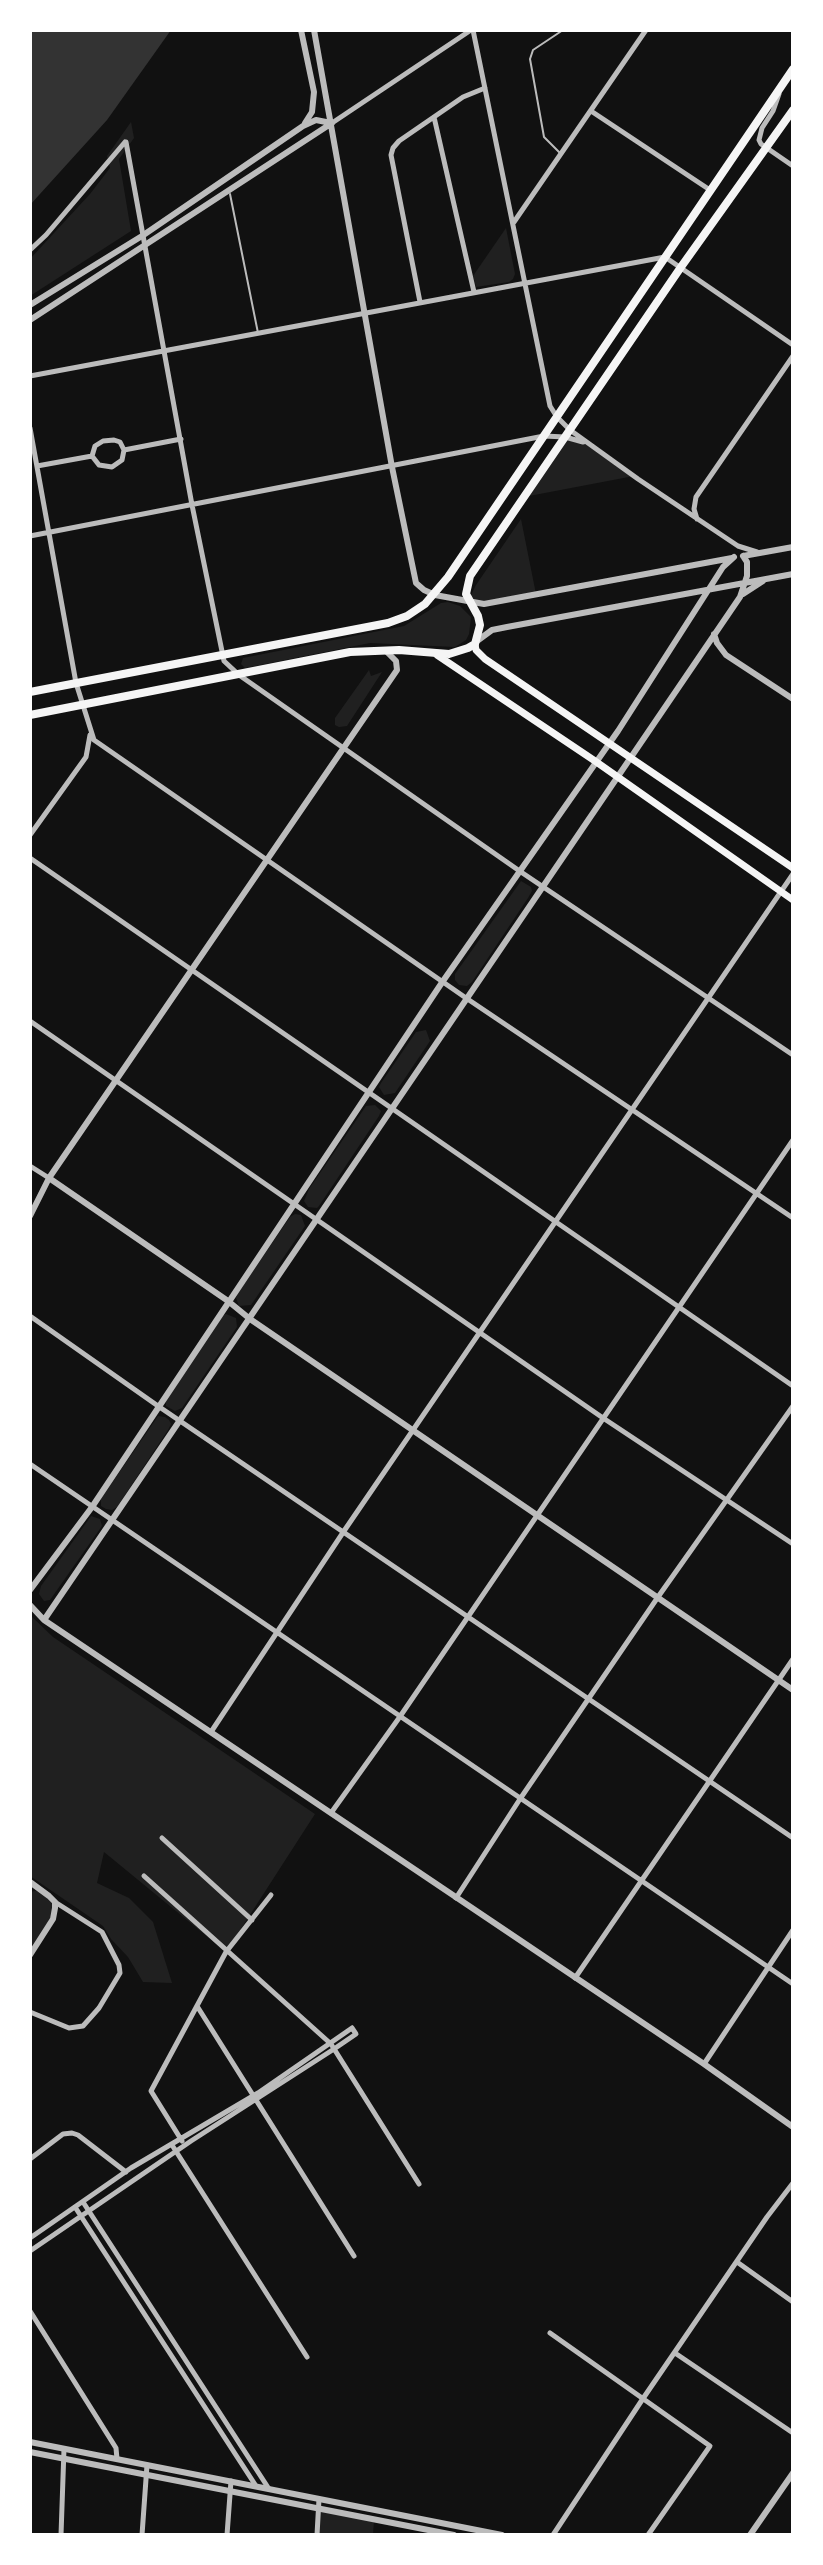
<!DOCTYPE html>
<html>
<head>
<meta charset="utf-8">
<style>
	body { margin:0 }
	#map { position:relative; width:823px; height:2565px; overflow:hidden; background:#111; font-family:"PT Serif",serif }
	canvas { display:block }
	.frame { position:absolute; inset:0; border:32px solid #fff; pointer-events:none }
</style>
</head>
<body>
<div id="map">
<canvas width="823" height="2565"></canvas>
<div class="frame"></div>
</div>
<script>
const context = document.querySelector('canvas').getContext('2d');
context.lineJoin = 'round';
function paint(path, color) {
  context.fillStyle = color;
  context.fill(path, 'evenodd');
}
function poly(rows) {
  const path = new Path2D();
  for (const r of rows) {
    path.moveTo(r[0], r[1]);
    for (let i = 2; i < r.length; i += 2) path.lineTo(r[i], r[i + 1]);
  }
  return path;
}
function trace(path, color, width, dash) {
  context.strokeStyle = color;
  context.lineWidth = width;
  context.lineCap = dash ? 'butt' : 'round';
  context.setLineDash(dash || []);
  context.stroke(path);
}
paint(poly([
	[131,122,134,138,119,159,131,231,30,296,30,259,90,194,110,168,107,156],
	[506,228,515,274,513,279,509,282,476,287,473,276],
	[565,437,583,442,634,476,529,496],
	[521,519,536,594,484,604,468,601,476,585],
	[448,602,460,606,471,617,469,634,466,640,455,647,370,643,245,668,241,664,243,658,404,626,441,603],
	[369,670,371,676,382,672,347,726,339,727,335,725,335,718],
	[521,881,531,887,532,891,528,898,472,982,467,986,459,985,455,980,455,974],
	[426,1030,430,1041,395,1093,384,1095,379,1087,381,1083,416,1032],
	[375,1105,381,1111,379,1116,319,1206,317,1208,308,1207,304,1201,309,1189,366,1106],
	[295,1214,301,1215,305,1226,251,1305,239,1306,236,1298,238,1293,290,1217],
	[226,1314,236,1318,237,1327,182,1408,175,1411,166,1406,166,1401,222,1316],
	[158,1416,165,1417,169,1420,171,1424,168,1430,117,1507,112,1510,106,1509,101,1506,101,1499],
	[91,1516,100,1519,102,1526,50,1600,44,1601,39,1594,41,1586],
	[30,1615,53,1637,315,1814,226,1952,104,1852,97,1883,129,1898,153,1922,172,1983,143,1982,128,1957,111,1939,103,1926,30,1876],
	[39,1890,55,1902,55,1913,30,1955,30,1892],
	[318,2509,374,2520,373,2535,317,2535]
]), '#202020');
paint(poly([
	[30,30,171,30,107,120,30,205]
]), '#333');
trace(poly([
	[560,153,544,137,530,59,533,50,563,30],
	[230,194,258,333]
]), '#bcbcbc', 2);
trace(poly([
	[473,30,550,406,557,417,570,430,638,479,738,546,757,552],
	[779,94,773,111,762,128,759,140,761,144,793,166],
	[591,111,710,190],
	[434,117,474,292],
	[332,123,471,30],
	[126,142,192,505,224,661,239,675,521,872,793,1055],
	[514,222,646,30],
	[30,250,46,235,125,142],
	[420,302,391,155,393,148,399,141,463,97,485,88],
	[30,376,665,257,793,345],
	[30,428,76,683,94,740,466,998,793,1218],
	[124,450,181,439],
	[92,456,99,465,112,467,122,460,124,450],
	[92,456,95,446,103,441,114,440,120,442,124,450],
	[37,466,92,456],
	[697,519,694,509,696,497,793,356],
	[30,536,544,436,565,437,583,442],
	[30,835,86,757,90,735],
	[30,858,793,1386],
	[30,1021,603,1418,793,1544],
	[30,1166,49,1178],
	[30,1316,158,1406,793,1838],
	[30,1464,793,1984],
	[211,1732,344,1531,793,874],
	[331,1813,399,1718,793,1140],
	[162,1838,252,1920],
	[144,1876,331,2044,419,2184],
	[456,1898,520,1799,658,1597,793,1406],
	[575,1978,793,1659],
	[197,2006,354,2256],
	[30,2012,69,2028,83,2026,99,2008,120,1973,119,1965,102,1932,55,1902],
	[704,2064,793,1930],
	[182,2141,151,2091,226,1952,271,1895],
	[172,2145,307,2357],
	[30,2159,63,2134,72,2133,78,2135,126,2172],
	[83,2202,269,2489],
	[75,2207,256,2486],
	[30,2238,131,2168,258,2093,352,2028],
	[30,2251,191,2141,334,2049,356,2034,352,2028],
	[737,2262,793,2302],
	[30,2311,116,2448,117,2459],
	[550,2333,710,2446,648,2535],
	[675,2353,793,2433],
	[61,2535,64,2449],
	[142,2535,147,2465],
	[227,2535,231,2481],
	[317,2535,319,2499],
	[553,2535,642,2400,767,2217,793,2183]
]), '#bcbcbc', 5);
trace(poly([
	[301,30,314,92,312,112,305,123],
	[314,30,392,467,416,583,424,590,435,595,484,604,732,558],
	[30,305,142,236,303,126,316,120,331,123],
	[30,320,332,123],
	[743,556,793,547],
	[743,594,763,581],
	[714,634,717,643,726,655,793,699],
	[477,641,492,630,507,627,793,574],
	[49,1178,228,1301,250,1319,793,1690],
	[30,1216,49,1178,397,670,396,661,387,652],
	[30,1590,92,1507,443,981,618,731,723,567,734,557],
	[30,1605,44,1620,704,2064,793,2127],
	[44,1620,740,597,747,576,747,562,743,556],
	[30,1882,49,1896,55,1902,55,1908,53,1919,30,1955],
	[30,2442,502,2535],
	[30,2452,454,2535],
	[750,2535,793,2473]
]), '#bcbcbc', 6);
trace(poly([
	[475,644,476,650,485,659,793,868],
	[437,655,595,761,793,900]
]), '#f5f5f5', 7);
trace(poly([
	[30,692,388,623,407,616,425,604,448,577,793,69],
	[30,715,350,652,399,650,449,654,468,648,475,644,480,625,478,616,466,594,470,576,681,267,793,110]
]), '#f5f5f5', 8);
</script>
</body>
</html>
